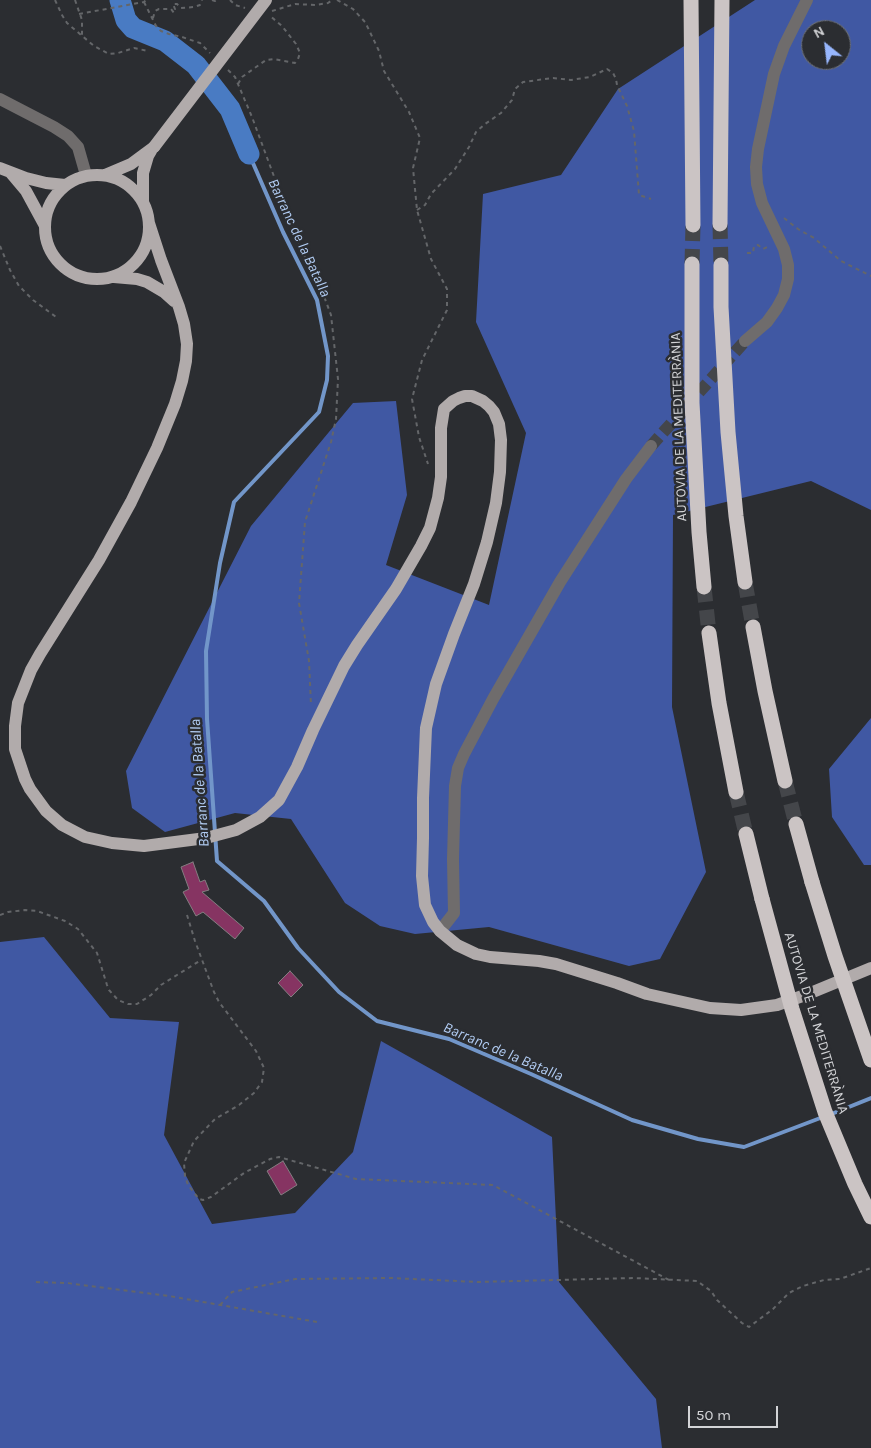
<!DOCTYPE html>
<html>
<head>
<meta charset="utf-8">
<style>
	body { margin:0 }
	#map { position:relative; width:871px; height:1448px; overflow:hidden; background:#2b2d31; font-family:Karla,sans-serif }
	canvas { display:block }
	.north { position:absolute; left:801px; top:20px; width:50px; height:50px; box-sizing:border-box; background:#2b2d31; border:1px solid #6e7073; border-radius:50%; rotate:331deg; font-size:14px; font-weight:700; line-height:20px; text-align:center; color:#d3d4d7 }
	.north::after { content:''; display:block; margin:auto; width:18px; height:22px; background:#97b6fd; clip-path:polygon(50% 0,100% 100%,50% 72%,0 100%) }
	.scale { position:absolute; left:688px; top:1406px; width:90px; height:22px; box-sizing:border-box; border:2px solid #d3d4d7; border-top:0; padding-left:6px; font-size:15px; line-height:18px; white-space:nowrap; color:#d3d4d7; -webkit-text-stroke:4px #2b2d31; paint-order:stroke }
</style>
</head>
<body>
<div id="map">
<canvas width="871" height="1448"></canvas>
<div class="north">N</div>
<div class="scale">50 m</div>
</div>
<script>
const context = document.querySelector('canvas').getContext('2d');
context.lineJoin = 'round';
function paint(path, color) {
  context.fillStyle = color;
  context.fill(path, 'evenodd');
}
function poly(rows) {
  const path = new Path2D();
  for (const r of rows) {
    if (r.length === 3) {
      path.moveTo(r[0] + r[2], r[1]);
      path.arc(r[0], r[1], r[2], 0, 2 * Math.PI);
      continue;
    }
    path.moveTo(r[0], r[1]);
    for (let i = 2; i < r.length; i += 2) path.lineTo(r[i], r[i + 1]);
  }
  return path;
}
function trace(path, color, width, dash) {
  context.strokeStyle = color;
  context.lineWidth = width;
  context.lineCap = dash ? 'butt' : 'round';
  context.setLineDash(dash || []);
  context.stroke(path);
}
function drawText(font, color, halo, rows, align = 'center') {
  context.font = font + ' Karla,sans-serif';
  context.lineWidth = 5;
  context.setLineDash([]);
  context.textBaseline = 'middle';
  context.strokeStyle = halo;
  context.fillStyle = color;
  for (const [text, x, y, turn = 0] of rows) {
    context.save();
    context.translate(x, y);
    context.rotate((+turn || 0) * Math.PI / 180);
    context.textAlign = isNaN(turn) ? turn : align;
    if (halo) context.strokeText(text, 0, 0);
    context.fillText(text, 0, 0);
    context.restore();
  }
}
paint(poly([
	[755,0,871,0,871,510,811,481,673,515,672,707,706,872,660,959,629,966,489,927,415,934,380,926,345,903,291,819,235,813,165,832,132,808,126,771,251,526,353,403,396,401,407,495,386,565,489,605,526,433,476,322,483,194,561,175,618,89],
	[811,30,841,30,841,60,811,60],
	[871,718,871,865,864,865,832,817,829,769],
	[44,937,110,1018,179,1022,164,1135,212,1224,295,1213,353,1152,381,1041,552,1137,559,1282,656,1399,662,1448,0,1448,0,942]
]), '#4058a3');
trace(poly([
	[249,154,283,232,317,300,328,356,327,380,319,412,234,502,220,563,206,651,207,719,217,861,264,901,298,948,339,992,377,1021,449,1039,531,1074,632,1120,698,1139,744,1147,823,1117],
	[829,1115,871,1098]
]), '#7296c9', 4);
trace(poly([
	[120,0,126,20,133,28,165,41,196,65,230,109,249,154]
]), '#497bc3', 21);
const building = poly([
	[193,862,200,882,205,880,209,890,202,892,244,928,235,939,203,912,196,916,183,892,189,889,181,867,193,862],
	[290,971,303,985,291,997,278,983,290,971],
	[283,1161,297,1185,281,1195,267,1171,283,1161]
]);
paint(building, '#863462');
trace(building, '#847e81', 1);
trace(poly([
	[651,446,745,341]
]), '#44464a', 12, [12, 6]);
trace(poly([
	[720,224,721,265],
	[692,264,693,225],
	[745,582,753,627],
	[704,587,709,633],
	[785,781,796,824],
	[736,792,746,834]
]), '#44464a', 15, [15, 8]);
trace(poly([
	[55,0,62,15,67,23,94,46,109,54,118,53,134,48,148,51],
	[75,0,82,20,82,36],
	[212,0,215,1,216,0],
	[230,0,235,5,245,8],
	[337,0,353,9,365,22,369,30,379,51,384,71,409,112,420,138,413,168,417,210,431,259,447,289,447,310,422,360,412,399,419,437,428,464],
	[144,2,156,26,161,31,169,34,182,37,200,43,210,53],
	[272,11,295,4,315,5,328,3,332,0],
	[79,14,144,2,146,0],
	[153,18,155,11,159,9,171,9,174,13,175,9,173,4,177,4,181,8,194,7,200,5,202,0],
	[228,70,235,77,252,117,292,225,306,260,322,291,331,315,338,379,336,419,331,442,305,522,299,603,309,661,311,705],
	[238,84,242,77,266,60,274,59,295,63,298,59,300,53,296,44,282,26,269,15],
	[417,210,425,205,431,194,455,169,469,147,476,132,485,124,501,113,512,100,515,89,523,82,553,78,571,80,590,77,607,69,613,73,616,79,617,85,627,106,634,131,639,195,651,199],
	[784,218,798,229,814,238,841,261,871,276],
	[0,246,10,270,19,286,33,300,56,317],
	[747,253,753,253,754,246,758,245,763,249,769,246],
	[0,915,8,912,25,910,37,911,65,921,78,929,97,953,107,985,109,990,118,1000,128,1004,137,1004,151,995,161,985,201,960],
	[187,915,195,941,214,992,219,1002,256,1051,264,1068,262,1082,254,1093,239,1105,215,1119,194,1141,184,1163,185,1176,188,1185,199,1199,203,1200,211,1197,244,1173,270,1159,279,1157,356,1179,493,1185,669,1280],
	[36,1282,67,1283,169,1296,317,1322],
	[220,1305,232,1292,295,1279,391,1278,478,1282,634,1278,697,1281,711,1291,717,1300,742,1323,749,1327,773,1309,789,1293,803,1286,824,1280,840,1279,871,1268]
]), '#646669', 2, [4, 4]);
trace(poly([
	[0,99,54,127,68,136,78,147,86,175],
	[745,341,767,322,777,308,784,295,788,279,788,265,784,249,762,203,757,184,756,167,758,149,774,74,784,46,807,0],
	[440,931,454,913,453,859,455,786,458,768,464,754,493,699,560,582,626,479,651,446]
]), '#6f6c6c', 12);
trace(poly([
	[0,168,26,178,46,183,65,185],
	[10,172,26,191,45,226],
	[97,227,52],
	[105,175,131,164,154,147],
	[143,201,143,173,148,156,151,151],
	[149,223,161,260,179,307,184,324,187,344,186,361,182,381,175,404,157,448,131,502,99,560,40,654,31,670,18,703,15,726,15,749,25,779,30,789,46,811,62,825,85,837,112,843,144,846,206,838,236,830,260,817,279,800,297,767,313,730,344,666,357,645,396,589,421,546,430,528,438,498,441,477,441,428,444,409,453,401,459,398,465,396,472,396,483,401,489,406,494,412,499,424,501,440,500,472,496,503,487,542,474,584,454,634,436,684,426,728,423,798,423,838,422,876,425,905,433,922,440,931,457,945,476,954,490,957,539,961,556,964,617,983,647,994,710,1008,741,1010,777,1005,808,994,871,968],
	[114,277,137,279,147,282,164,292,174,301]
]), '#b1abab', 12);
trace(poly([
	[691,0,693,225],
	[720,224,722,0],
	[692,264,692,403,699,532,704,587],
	[721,265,721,307,728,432,736,516,745,582],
	[753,627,765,691,785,781],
	[709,633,719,703,736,792],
	[796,824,812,882],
	[746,834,762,899]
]), '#cbc4c4', 15);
trace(poly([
	[154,147,266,0]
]), '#b1abab', 12);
trace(poly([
	[812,882,835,956,871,1060],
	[762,899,792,1009,825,1112,855,1184,871,1217]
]), '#cbc4c4', 15);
drawText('14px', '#d3d4d7', '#2b2d31', [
	["AUTOVIA DE LA MEDITERRÀNIA",679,427,-92],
	["AUTOVIA DE LA MEDITERRÀNIA",816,1023,73]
]);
drawText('italic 15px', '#b2cdf4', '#2b2d31', [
	["Barranc de la Batalla",299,238,65],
	["Barranc de la Batalla",200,783,-94],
	["Barranc de la Batalla",503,1052,23]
]);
</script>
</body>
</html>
